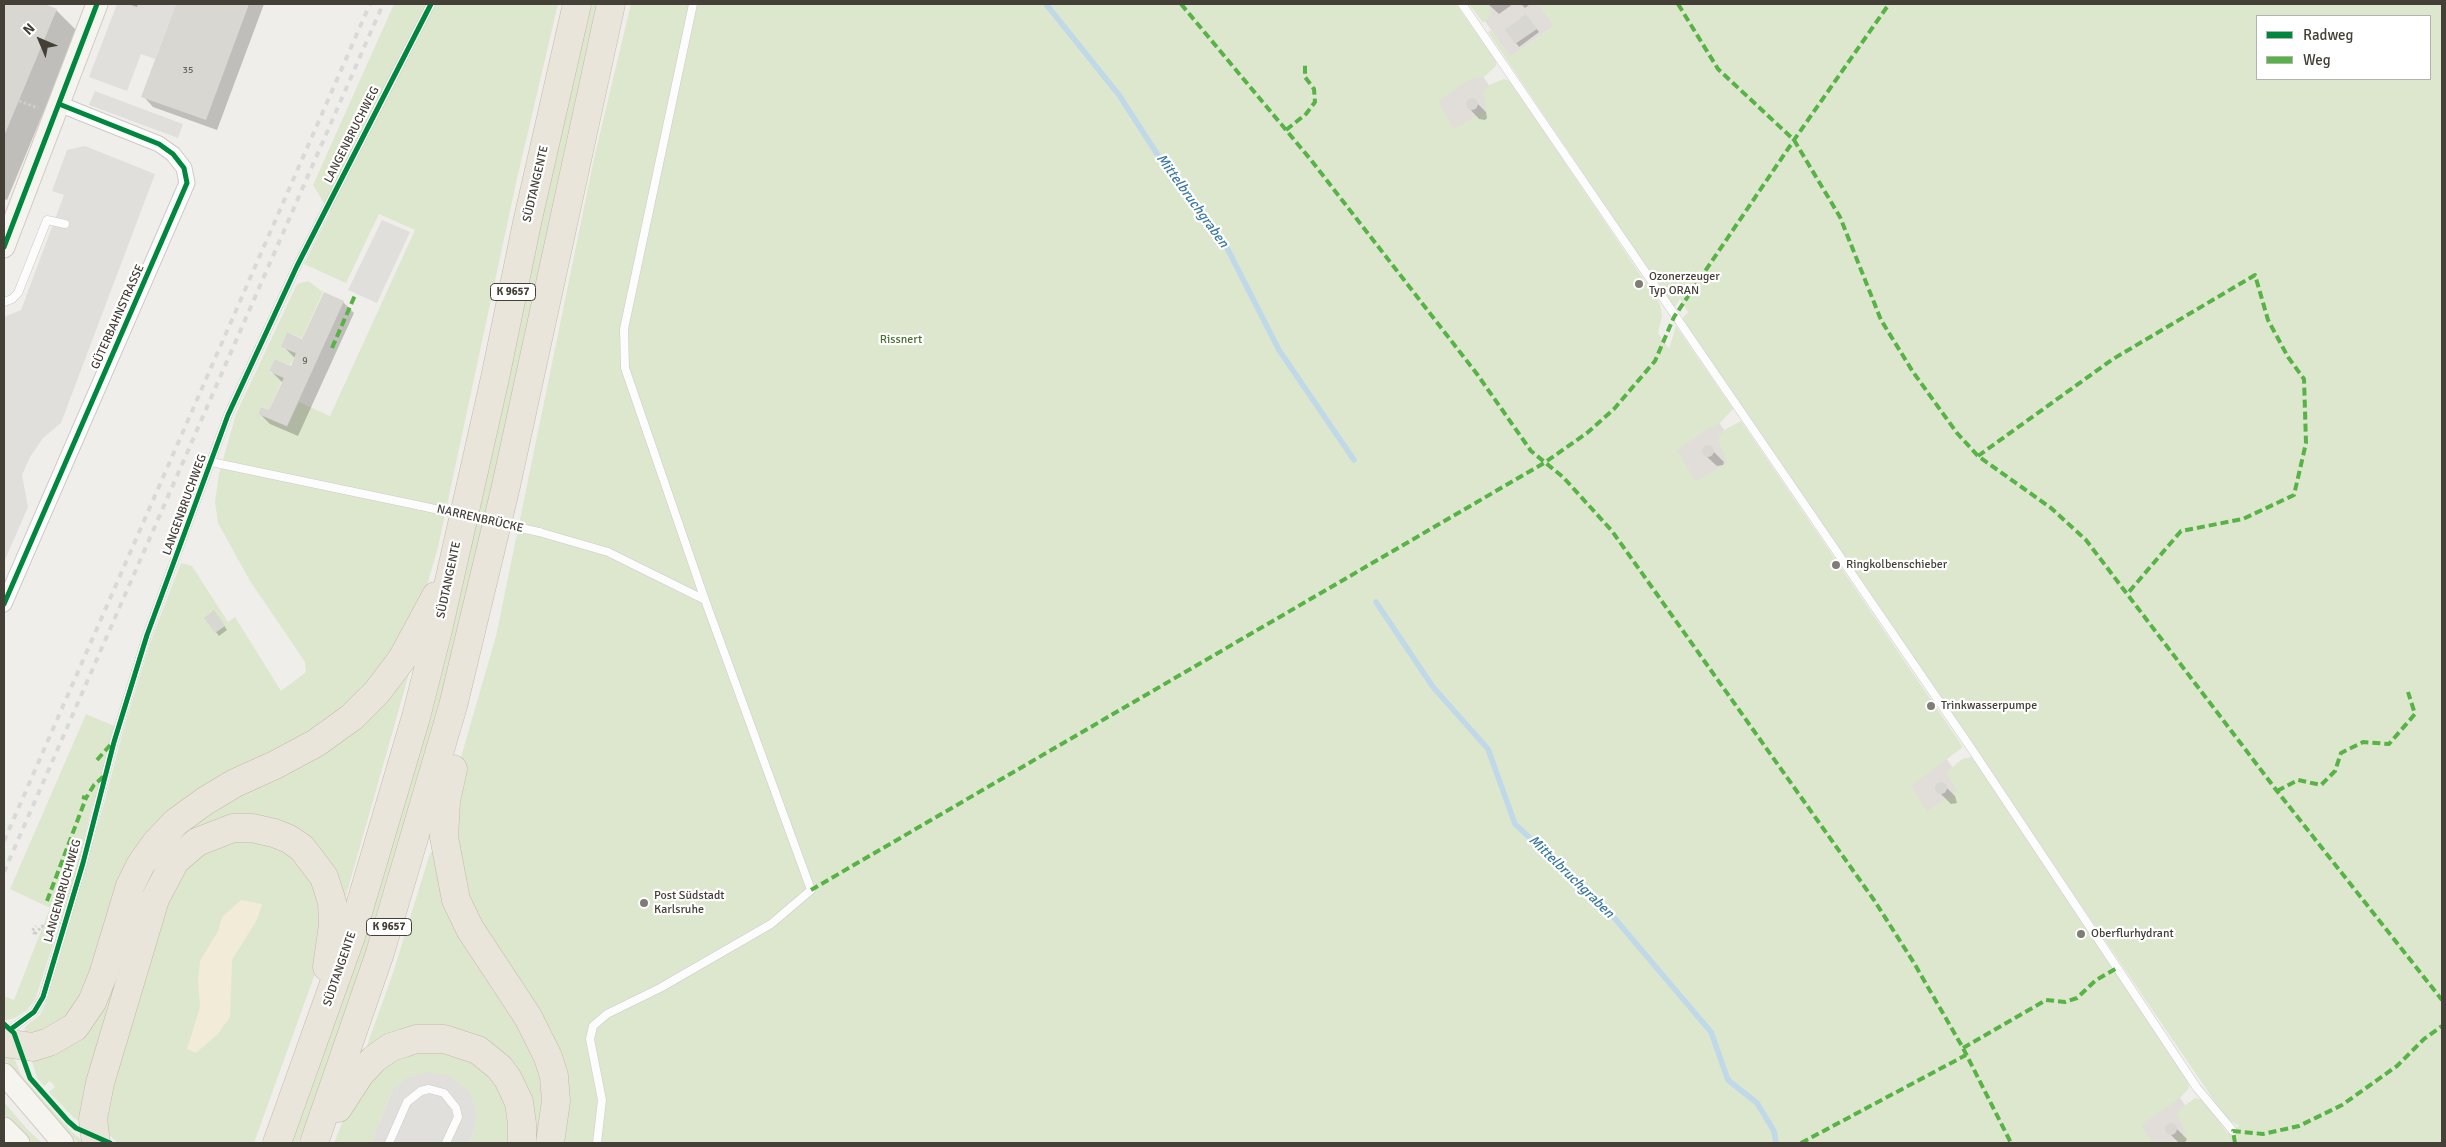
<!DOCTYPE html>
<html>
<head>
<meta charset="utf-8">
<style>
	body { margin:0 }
	#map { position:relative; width:2446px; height:1147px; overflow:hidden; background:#f0eeea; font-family:Signika,sans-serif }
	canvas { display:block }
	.frame { position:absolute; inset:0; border:5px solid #443f37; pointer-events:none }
	.legend { position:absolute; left:2256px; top:15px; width:175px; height:65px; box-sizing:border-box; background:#fff; border:1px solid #b4b2af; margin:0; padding:6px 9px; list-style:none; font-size:15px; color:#443f37 }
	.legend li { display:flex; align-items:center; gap:10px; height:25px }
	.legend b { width:25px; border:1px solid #b4b2af }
	.north { position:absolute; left:15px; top:15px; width:50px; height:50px; -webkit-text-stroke:4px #fff; paint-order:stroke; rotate:315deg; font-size:14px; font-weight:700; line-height:20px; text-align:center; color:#443f37 }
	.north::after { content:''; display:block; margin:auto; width:18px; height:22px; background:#443f37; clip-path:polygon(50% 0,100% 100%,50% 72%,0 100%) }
</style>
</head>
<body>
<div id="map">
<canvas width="2446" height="1147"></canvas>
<div class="frame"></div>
<ul class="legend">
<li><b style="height:6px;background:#00873e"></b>Radweg</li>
<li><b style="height:6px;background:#57b346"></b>Weg</li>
</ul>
<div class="north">N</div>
</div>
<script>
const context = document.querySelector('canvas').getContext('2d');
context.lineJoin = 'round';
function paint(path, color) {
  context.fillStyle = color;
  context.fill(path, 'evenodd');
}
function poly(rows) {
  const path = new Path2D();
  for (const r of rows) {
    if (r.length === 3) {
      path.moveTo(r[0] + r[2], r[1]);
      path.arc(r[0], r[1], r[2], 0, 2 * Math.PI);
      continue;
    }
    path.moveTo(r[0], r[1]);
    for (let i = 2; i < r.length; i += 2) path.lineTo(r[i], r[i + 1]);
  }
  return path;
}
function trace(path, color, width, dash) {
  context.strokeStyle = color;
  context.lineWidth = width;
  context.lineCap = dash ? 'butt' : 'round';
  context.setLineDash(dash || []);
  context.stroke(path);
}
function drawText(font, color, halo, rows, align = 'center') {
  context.font = font + ' Signika,sans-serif';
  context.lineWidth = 4.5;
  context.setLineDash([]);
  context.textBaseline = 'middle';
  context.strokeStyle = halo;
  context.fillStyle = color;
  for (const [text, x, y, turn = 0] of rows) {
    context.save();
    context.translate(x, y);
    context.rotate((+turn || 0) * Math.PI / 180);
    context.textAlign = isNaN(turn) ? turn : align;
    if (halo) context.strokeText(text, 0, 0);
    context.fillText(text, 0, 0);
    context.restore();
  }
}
paint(poly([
	[1473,4,1539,4,1554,26,1510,57],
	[1470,58,1510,115,1448,158,1408,100],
	[1710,409,1749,467,1688,510,1648,452],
	[1939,748,1979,805,1917,848,1878,790],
	[2171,1085,2211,1142,2120,1143]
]), '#e1deda');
paint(poly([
	[394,4,558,4,516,183,438,547,424,596,393,656,325,726,184,802,78,1013,47,1035,24,1032,26,1026,40,1015,47,1000,105,800,123,731,151,640,181,563,192,566,228,622,235,617,281,691,306,672,305,662,250,581,218,523,215,502,219,474,236,414,297,284,308,281,323,292,302,338,287,332,281,347,296,354,290,365,275,359,269,372,283,378,269,410,261,407,258,414,287,427,299,402,330,416,415,230,379,214,346,283,304,264,330,213,313,185],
	[590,4,600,4,493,487,445,686,397,861,318,1093,298,1143,290,1143,486,475,562,124],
	[631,4,1456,4,1496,61,1496,66,1484,77,1470,79,1438,101,1454,129,1484,111,1486,107,1483,92,1489,85,1504,79,1510,81,1660,304,1662,316,1658,333,1669,349,1676,326,1733,409,1719,424,1709,428,1677,450,1696,482,1727,462,1718,440,1724,430,1741,421,1963,747,1911,786,1927,811,1957,791,1946,773,1962,759,1972,757,2188,1081,2189,1088,2180,1098,2141,1125,2153,1143,560,1143,563,1066,552,1032,537,1005,477,920,459,876,455,778,496,636,595,154],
	[1469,4,1487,4,1491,11,1491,16,1483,23],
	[1539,4,2442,4,2442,1143,2170,1143,2186,1132,2177,1114,2180,1109,2195,1098,2203,1100,2228,1134,2239,1126,2226,1118,1718,372,1682,319,1688,312,1680,299,1674,308,1488,32,1491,30,1510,57,1554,26],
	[2257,16,2430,16,2430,79,2257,79],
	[411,667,346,896,344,898,316,850,193,833,84,1123,74,1118,49,1092,55,1087,50,1081,44,1086,37,1078,31,1057,49,1052,165,844],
	[86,714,119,728,91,811,76,873,35,1000,27,1010,15,1018,6,1020,4,1019,4,996,14,1000,50,908,10,889],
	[244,838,288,850,319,885,325,946,254,1143,118,1143,103,1129,105,1110,162,900,188,859],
	[433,851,518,1017,547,1089,542,1143,530,1143,492,1050,365,1051,393,973,430,853],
	[407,1050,465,1053,504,1091,512,1143,469,1143,475,1128,392,1091,371,1143,334,1143,348,1108,362,1085],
	[4,1052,13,1055,21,1075,72,1132,85,1143,78,1143,58,1121,4,1059],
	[4,1102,28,1130,42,1143,33,1143,4,1114]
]), '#dde7cd');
paint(poly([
	[241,900,262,904,257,920,232,960,230,1017,218,1034,196,1053,187,1049,200,1007,198,980,200,961,218,931,222,917]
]), '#f1ebd7');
paint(poly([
	[117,4,176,4,155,59,141,54,127,91,89,77],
	[95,91,183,124,178,138,89,105],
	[85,146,155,174,61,423,43,438,30,457,22,475,28,507,4,562,4,317,21,310,64,195,52,191,67,150],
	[382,220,410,232,377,303,348,290],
	[428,1072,449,1076,468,1090,476,1111,475,1128,469,1143,371,1143,392,1091,408,1077]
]), '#e1dfdb');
paint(poly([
	[5,4,42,4,56,10,77,31,7,200,4,199],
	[128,4,138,4,137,7],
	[177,4,264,4,217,130,153,107,143,96],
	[1488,4,1513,4,1499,14],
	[1521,4,1530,4,1525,8],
	[1529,19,1539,32,1519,47,1506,30],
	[1469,101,1475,101,1486,112,1487,118,1485,120,1479,119,1469,108],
	[343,302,354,313,298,436,270,424,259,413,270,412,283,383,271,371,291,367,295,358,283,346,303,341],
	[1709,447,1724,462,1723,465,1717,466,1706,456,1704,449],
	[217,615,227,630,219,636,216,632],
	[1939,784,1944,785,1955,796,1957,803,1951,804,1940,793,1937,786],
	[2168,1126,2174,1126,2187,1139,2185,1143,2179,1143,2168,1132]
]), '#0003');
trace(poly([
	[1046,4,1119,95,1163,163,1225,244,1279,350,1354,460],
	[1376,602,1433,687,1488,749,1515,824,1611,914,1711,1032,1728,1080,1757,1103,1774,1131,1776,1143]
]), '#bfd9e9', 5.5);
paint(poly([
	[4,4,45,4,57,9,4,136],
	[176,4,249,4,206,120,141,97],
	[1526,14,1537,29,1515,44,1505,30],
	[1472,104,6],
	[324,292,344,301,287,426,258,414,261,407,269,410,284,378,269,371,275,359,291,366,296,353,281,347,287,332,302,339],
	[1708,451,6],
	[214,610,225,626,215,633,204,618],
	[1941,788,6],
	[2171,1129,6]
]), '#d9d7d2');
const lane = poly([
	[1462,4,1971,748,2197,1088,2233,1131],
	[4,302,12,299,18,293,47,220,65,224],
	[211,462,421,506],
	[539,532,608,552,705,600],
	[17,1037,11,1029,34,1012,43,997,83,863,114,742,147,635,228,415,297,266,431,4],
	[389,1143,407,1102,421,1091,429,1089,444,1093,456,1108,458,1117,446,1143],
	[597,1143,602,1100,590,1039,593,1026,607,1014,660,988,771,924,811,890,705,600,625,368,624,329,693,4]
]);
const street = poly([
	[4,604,187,183,184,168,173,154,159,144,59,104]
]);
const secondary = poly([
	[4,247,97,4],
	[4,1074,63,1143],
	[4,1128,19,1143]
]);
const highway = poly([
	[453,769,446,801,444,837,456,900,470,929,528,1017,548,1057,554,1076,556,1101,550,1143],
	[4,1043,33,1047,49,1042,75,1027,92,1002,103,975,130,886,141,864,156,843,176,822,205,801,235,783,275,765,316,743,352,717,377,692,402,659,436,596],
	[338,1108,360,1074,374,1059,391,1047,404,1043,416,1039,444,1039,478,1050,500,1068,508,1079,519,1102,522,1124,522,1143],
	[96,1143,93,1119,100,1083,155,899,175,861,197,842,233,828,252,828,274,833,289,839,302,848,324,877,332,902,333,925,327,967],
	[277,1143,351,936,416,717,438,630,495,378,527,223,577,4],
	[314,1143,380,953,453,706,506,486,611,4]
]);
trace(lane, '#cdcbc8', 9);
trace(street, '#cdcbc8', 17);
trace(secondary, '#cecbc2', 23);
trace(highway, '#c5baa9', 29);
trace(poly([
	[19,101,38,108],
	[35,934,42,926,49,932],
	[35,934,32,931,36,926]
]), '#d0cecb', 3, [2.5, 2.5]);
trace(lane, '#fdfcfc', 8);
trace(street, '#fdfcfc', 15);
trace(secondary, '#f6f4ef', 21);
trace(highway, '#eae5db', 28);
trace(poly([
	[4,841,370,4],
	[4,872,383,4]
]), '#d9d9d8', 4, [6, 6]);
const laneBridge = poly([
	[421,506,539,532]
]);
trace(laneBridge, '#cdcbc8', 9, []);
trace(laneBridge, '#fdfcfc', 8);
trace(poly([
	[1181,4,1311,160,1477,374,1531,451,1563,477,1612,531,1874,900,1914,963,1963,1048,2011,1143],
	[1678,4,1718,69,1794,140,1840,217,1881,320,1913,372,1957,433,1978,456,2051,508,2086,540,2277,791,2442,1000],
	[1286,130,1306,114,1315,102,1314,89,1305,77,1305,62],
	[332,348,356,293],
	[1978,456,2113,359,2255,275,2268,320,2288,357,2304,379,2306,443,2294,495,2243,519,2181,531,2128,593],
	[97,760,112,743],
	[2277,791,2298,780,2321,785,2335,771,2341,753,2363,742,2389,744,2415,714,2408,692],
	[82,797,86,798,94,785,104,776],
	[811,890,1544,463,1587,433,1614,409,1655,361,1674,317,1794,140,1889,4],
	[47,901,86,798],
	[1963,1048,2046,1000,2065,1002,2077,998,2096,980,2117,968],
	[1801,1143,1966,1055],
	[2235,1143,2233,1131,2263,1134,2299,1126,2342,1105,2397,1066,2424,1039,2442,1026]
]), '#57b346', 4, [8, 4]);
trace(poly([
	[4,247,97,4],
	[4,604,187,183,184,168,173,154,159,144,59,104],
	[4,1024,14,1033,30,1078,68,1121,76,1128,110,1143],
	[11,1029,34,1012,43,997,83,863,114,742,147,635,228,415,297,266,431,4]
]), '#00873e', 5);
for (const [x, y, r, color] of [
	[1639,284,5,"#807c76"],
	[1836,565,5,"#807c76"],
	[1931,706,5,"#807c76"],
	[644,903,5,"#807c76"],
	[2081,934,5,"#807c76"]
]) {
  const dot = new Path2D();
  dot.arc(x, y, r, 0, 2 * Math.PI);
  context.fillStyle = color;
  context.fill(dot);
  trace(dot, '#fff', 2);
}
drawText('10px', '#6a665e', null, [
	["35",188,70],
	["9",305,361]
]);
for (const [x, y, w] of [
	[513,292,45],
	[389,927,45]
]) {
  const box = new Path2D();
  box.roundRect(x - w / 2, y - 8.5, w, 17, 4);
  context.fillStyle = '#fff';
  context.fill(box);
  trace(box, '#443f37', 1);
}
drawText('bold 11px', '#443f37', null, [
	["K 9657",513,292],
	["K 9657",389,927]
]);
drawText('12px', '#443f37', '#fff', [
	["LANGENBRUCHWEG",352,135,-63],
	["SÜDTANGENTE",536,184,-77],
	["GÜTERBAHNSTRASSE",118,317,-66],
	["LANGENBRUCHWEG",185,505,-70],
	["NARRENBRÜCKE",480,519,13],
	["SÜDTANGENTE",449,580,-78],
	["LANGENBRUCHWEG",63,891,-74],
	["SÜDTANGENTE",340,969,-71]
]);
drawText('12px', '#443f37', '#fff', [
	["Ozonerzeuger",1649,277],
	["Typ ORAN",1649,291],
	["Ringkolbenschieber",1846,565],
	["Trinkwasserpumpe",1941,706],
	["Post Südstadt",654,896],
	["Karlsruhe",654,910],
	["Oberflurhydrant",2091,934]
], 'left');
drawText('12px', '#497030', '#fff', [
	["Rissnert",901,340]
]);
drawText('italic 14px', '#3c7aa5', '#fff', [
	["Mittelbruchgraben",1192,201,54],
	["Mittelbruchgraben",1571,877,44]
]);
</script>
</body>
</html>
